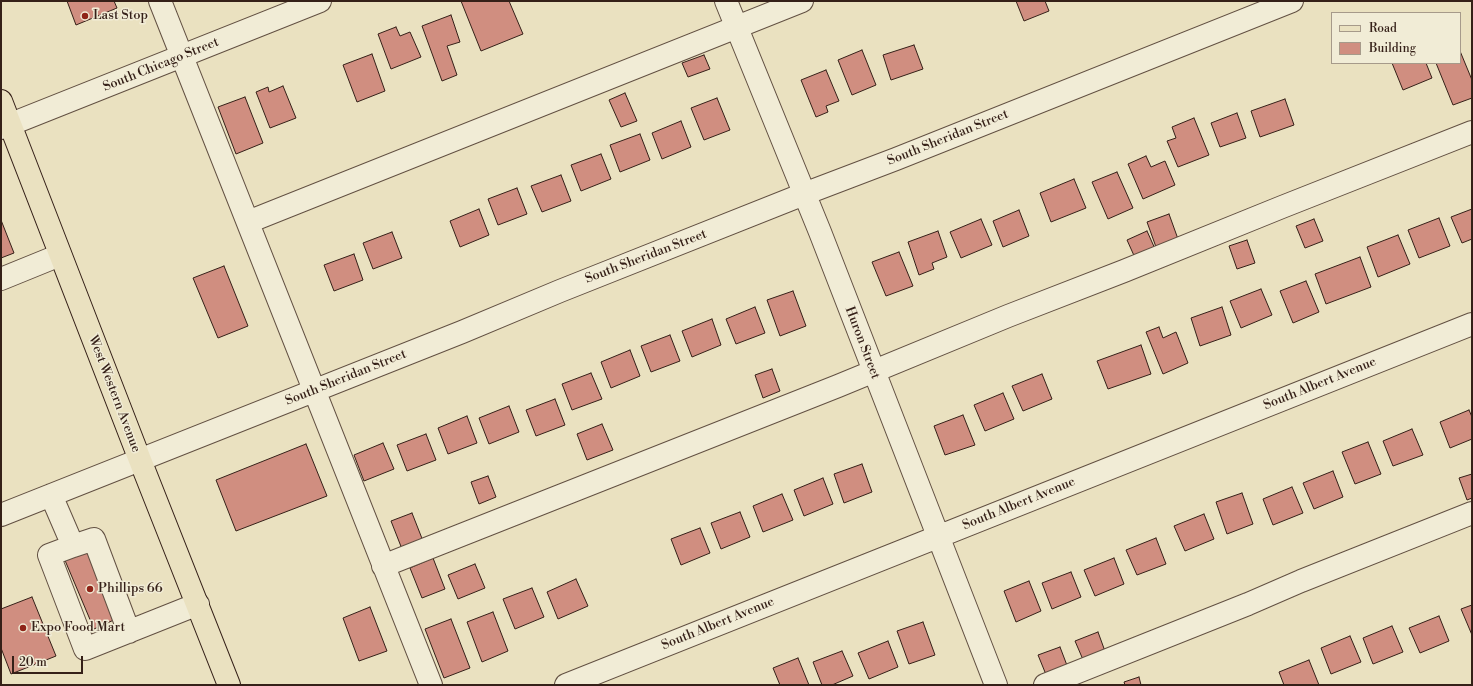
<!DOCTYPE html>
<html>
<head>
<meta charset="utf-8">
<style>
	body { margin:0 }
	#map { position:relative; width:1473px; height:686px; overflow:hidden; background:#eae1c0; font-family:"Libre Bodoni",serif }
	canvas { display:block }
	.frame { position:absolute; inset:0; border:2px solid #352018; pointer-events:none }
	.legend { position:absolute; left:1331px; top:12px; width:130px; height:52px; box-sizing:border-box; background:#f1ecd6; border:1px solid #a69a8a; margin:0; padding:5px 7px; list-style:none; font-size:12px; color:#352018 }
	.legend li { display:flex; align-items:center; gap:8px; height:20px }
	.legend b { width:20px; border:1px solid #a69a8a }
	.scale { position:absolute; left:12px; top:656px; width:71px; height:18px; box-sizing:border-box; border:2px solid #352018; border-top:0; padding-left:5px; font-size:12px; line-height:14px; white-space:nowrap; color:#352018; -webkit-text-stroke:3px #f1ecd6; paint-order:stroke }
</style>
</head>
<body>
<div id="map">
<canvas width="1473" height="686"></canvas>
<div class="frame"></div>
<ul class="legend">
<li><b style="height:5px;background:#eae1c0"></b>Road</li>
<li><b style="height:11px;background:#d08e80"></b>Building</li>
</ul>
<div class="scale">20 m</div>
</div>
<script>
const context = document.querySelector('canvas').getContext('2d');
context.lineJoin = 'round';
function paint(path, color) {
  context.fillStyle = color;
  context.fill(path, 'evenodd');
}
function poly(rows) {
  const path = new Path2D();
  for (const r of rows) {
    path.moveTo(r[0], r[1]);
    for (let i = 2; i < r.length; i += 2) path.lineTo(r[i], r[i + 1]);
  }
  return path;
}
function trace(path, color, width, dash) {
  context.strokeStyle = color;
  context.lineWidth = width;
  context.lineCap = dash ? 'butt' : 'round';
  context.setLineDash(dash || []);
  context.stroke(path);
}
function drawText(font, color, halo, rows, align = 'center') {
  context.font = font + ' "Libre Bodoni",serif';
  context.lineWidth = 3;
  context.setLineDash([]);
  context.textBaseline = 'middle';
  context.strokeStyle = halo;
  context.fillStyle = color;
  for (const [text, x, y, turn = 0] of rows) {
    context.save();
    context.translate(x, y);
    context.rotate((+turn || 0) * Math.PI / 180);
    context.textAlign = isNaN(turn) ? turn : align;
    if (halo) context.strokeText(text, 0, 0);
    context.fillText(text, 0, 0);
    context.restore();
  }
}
const building = poly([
	[67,1,114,1,117,8,76,25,67,1],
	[461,1,509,1,523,34,481,51,461,1],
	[1016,1,1045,1,1049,11,1024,21,1016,1],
	[451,15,460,42,447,46,457,75,442,81,422,26,451,15],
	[396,27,400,36,410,32,421,57,391,69,378,34,396,27],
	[914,45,923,69,891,80,883,55,914,45],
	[862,50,876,85,852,95,838,60,862,50],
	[1460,51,1472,80,1472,98,1453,105,1436,63,1460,63,1460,51],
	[372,54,385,91,357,102,343,65,372,54],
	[704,55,710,69,688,77,682,63,704,55],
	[1392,63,1426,63,1432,78,1403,90,1392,63],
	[826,70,839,101,826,106,828,112,816,117,801,80,826,70],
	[283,86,296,118,270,128,256,92,268,87,269,92,283,86],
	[625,93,637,121,621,127,609,100,625,93],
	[245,97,263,143,236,154,218,107,245,97],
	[717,98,730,130,704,140,691,108,717,98],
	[1285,99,1294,125,1260,137,1251,111,1285,99],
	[1237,113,1246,138,1220,147,1211,123,1237,113],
	[1194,118,1209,155,1178,167,1167,141,1176,138,1172,127,1194,118],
	[681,121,691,147,662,159,652,133,681,121],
	[640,134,650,160,620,172,610,145,640,134],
	[601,154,611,179,581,191,571,165,601,154],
	[1146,156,1151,167,1165,161,1175,185,1143,199,1128,164,1146,156],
	[1117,172,1133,208,1108,219,1092,182,1117,172],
	[561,175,571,201,542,212,531,186,561,175],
	[1074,179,1086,208,1051,222,1040,193,1074,179],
	[517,188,527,214,498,225,488,199,517,188],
	[479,209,489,235,460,247,450,221,479,209],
	[1472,209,1472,239,1462,243,1451,217,1472,209],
	[1019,210,1029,236,1003,247,993,221,1019,210],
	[1169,214,1178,239,1156,247,1147,222,1169,214],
	[1439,218,1450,246,1419,258,1408,230,1439,218],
	[981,219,992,245,961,258,950,232,981,219],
	[1314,219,1323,241,1305,248,1296,226,1314,219],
	[1,220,14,253,1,258,1,220],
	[938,231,947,257,932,263,934,269,919,275,908,242,938,231],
	[1147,231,1156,251,1136,260,1127,240,1147,231],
	[392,232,402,258,373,269,363,243,392,232],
	[1398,235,1410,264,1378,277,1367,247,1398,235],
	[1247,240,1255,263,1237,269,1229,246,1247,240],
	[899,252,913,286,886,296,872,262,899,252],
	[354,254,363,280,334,291,324,265,354,254],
	[1360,257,1371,287,1326,304,1315,274,1360,257],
	[224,266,248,326,218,338,193,278,224,266],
	[1306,281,1319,312,1293,323,1280,291,1306,281],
	[1261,289,1272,315,1241,328,1230,301,1261,289],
	[793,291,806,326,780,336,767,300,793,291],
	[755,307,765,333,736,344,726,319,755,307],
	[1222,307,1231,335,1200,346,1191,318,1222,307],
	[712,319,721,345,692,357,682,331,712,319],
	[1159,327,1163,338,1176,332,1188,363,1163,374,1146,332,1159,327],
	[670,335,680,361,651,372,641,346,670,335],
	[1141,345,1151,374,1108,389,1097,361,1141,345],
	[630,350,640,376,611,388,601,362,630,350],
	[772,369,780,391,763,398,755,375,772,369],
	[591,373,602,399,572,410,562,384,591,373],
	[1042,374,1052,399,1023,411,1012,386,1042,374],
	[1003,393,1014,419,985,431,974,405,1003,393],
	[555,399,565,425,536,436,526,410,555,399],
	[509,406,519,432,489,444,479,418,509,406],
	[1469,410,1472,417,1472,439,1450,448,1440,422,1469,410],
	[963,415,975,445,945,455,934,426,963,415],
	[467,416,477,443,448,454,438,428,467,416],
	[602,424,613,450,587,460,577,434,602,424],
	[1412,429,1423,455,1393,466,1383,441,1412,429],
	[426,434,436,460,407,471,397,445,426,434],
	[1368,442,1381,474,1355,484,1342,452,1368,442],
	[383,443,394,469,364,481,354,455,383,443],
	[306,444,327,496,236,531,216,480,306,444],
	[862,464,872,492,844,503,834,474,862,464],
	[1333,471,1343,497,1314,509,1303,483,1333,471],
	[1472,474,1472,498,1467,500,1459,478,1472,474],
	[488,476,496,497,479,504,471,482,488,476],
	[823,478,833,504,804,516,794,490,823,478],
	[1292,487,1303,513,1273,525,1263,499,1292,487],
	[1242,493,1253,524,1227,534,1216,502,1242,493],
	[782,494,793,520,763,532,753,506,782,494],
	[740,512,750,537,721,549,711,523,740,512],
	[412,513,423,541,402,549,391,521,412,513],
	[1204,514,1214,539,1185,551,1174,526,1204,514],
	[700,528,710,553,681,565,671,539,700,528],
	[1156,538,1166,564,1137,575,1126,550,1156,538],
	[87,549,116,619,94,629,64,558,87,549],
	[433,558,445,589,422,598,410,568,433,558],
	[1114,558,1124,584,1095,596,1084,570,1114,558],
	[475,564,485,588,458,599,448,575,475,564],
	[1071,572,1081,597,1052,609,1042,583,1071,572],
	[576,579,588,606,558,619,547,592,576,579],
	[1029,581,1041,611,1016,622,1004,591,1029,581],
	[532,588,544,617,515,629,503,599,532,588],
	[32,597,56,656,11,674,1,648,1,609,32,597],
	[1472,605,1472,635,1461,609,1472,605],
	[370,607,387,651,359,661,343,618,370,607],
	[493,612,508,651,482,662,467,622,493,612],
	[1439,616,1449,641,1420,653,1409,628,1439,616],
	[451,619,470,668,444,678,425,629,451,619],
	[923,622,935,655,909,664,897,631,923,622],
	[1392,626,1403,652,1373,664,1363,638,1392,626],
	[1098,632,1106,654,1084,662,1075,641,1098,632],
	[1350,636,1361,662,1331,674,1321,648,1350,636],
	[888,641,898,667,869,679,858,653,888,641],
	[1060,647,1068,668,1047,677,1038,655,1060,647],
	[842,651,853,676,832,685,822,685,813,662,842,651],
	[798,658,809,685,780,685,773,668,798,658],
	[1309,660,1319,685,1284,685,1279,672,1309,660],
	[1139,677,1141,685,1125,685,1124,682,1139,677]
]);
paint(building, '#d08e80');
trace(building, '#352018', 1);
const minor = poly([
	[160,1,431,685],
	[726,1,820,232,996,685],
	[1,128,320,1],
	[248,222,802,1],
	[1,279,60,255],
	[51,495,73,546,49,555,85,649,198,604],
	[1,515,462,332,560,291,804,194,896,159,1292,1],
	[73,546,94,539,129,632],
	[383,566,838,386,1008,316,1124,271,1282,207,1472,132],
	[566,685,1472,324],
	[1045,685,1248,604,1301,581,1472,513]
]);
const major = poly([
	[1,101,140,460,229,685]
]);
trace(minor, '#625042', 24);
trace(major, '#352018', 24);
trace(minor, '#f1ecd6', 22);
trace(major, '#eae1c0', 22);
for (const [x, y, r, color] of [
	[85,16,4,"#8f2418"],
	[90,589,4,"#8f2418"],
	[23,628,4,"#8f2418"]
]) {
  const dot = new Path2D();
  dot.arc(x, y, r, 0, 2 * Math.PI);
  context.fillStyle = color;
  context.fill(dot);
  trace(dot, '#f1ecd6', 1.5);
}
drawText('13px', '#352018', '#f1ecd6', [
	["Last Stop",93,16],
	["Phillips 66",98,589],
	["Expo Food Mart",31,628]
], 'left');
drawText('13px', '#352018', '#f1ecd6', [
	["South Chicago Street",161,65,-22],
	["South Sheridan Street",948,138,-22],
	["South Sheridan Street",646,257,-21],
	["Huron Street",862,343,69],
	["South Sheridan Street",346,378,-22],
	["South Albert Avenue",1320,384,-22],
	["West Western Avenue",114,394,69],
	["South Albert Avenue",1019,504,-22],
	["South Albert Avenue",718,624,-22]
]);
</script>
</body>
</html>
